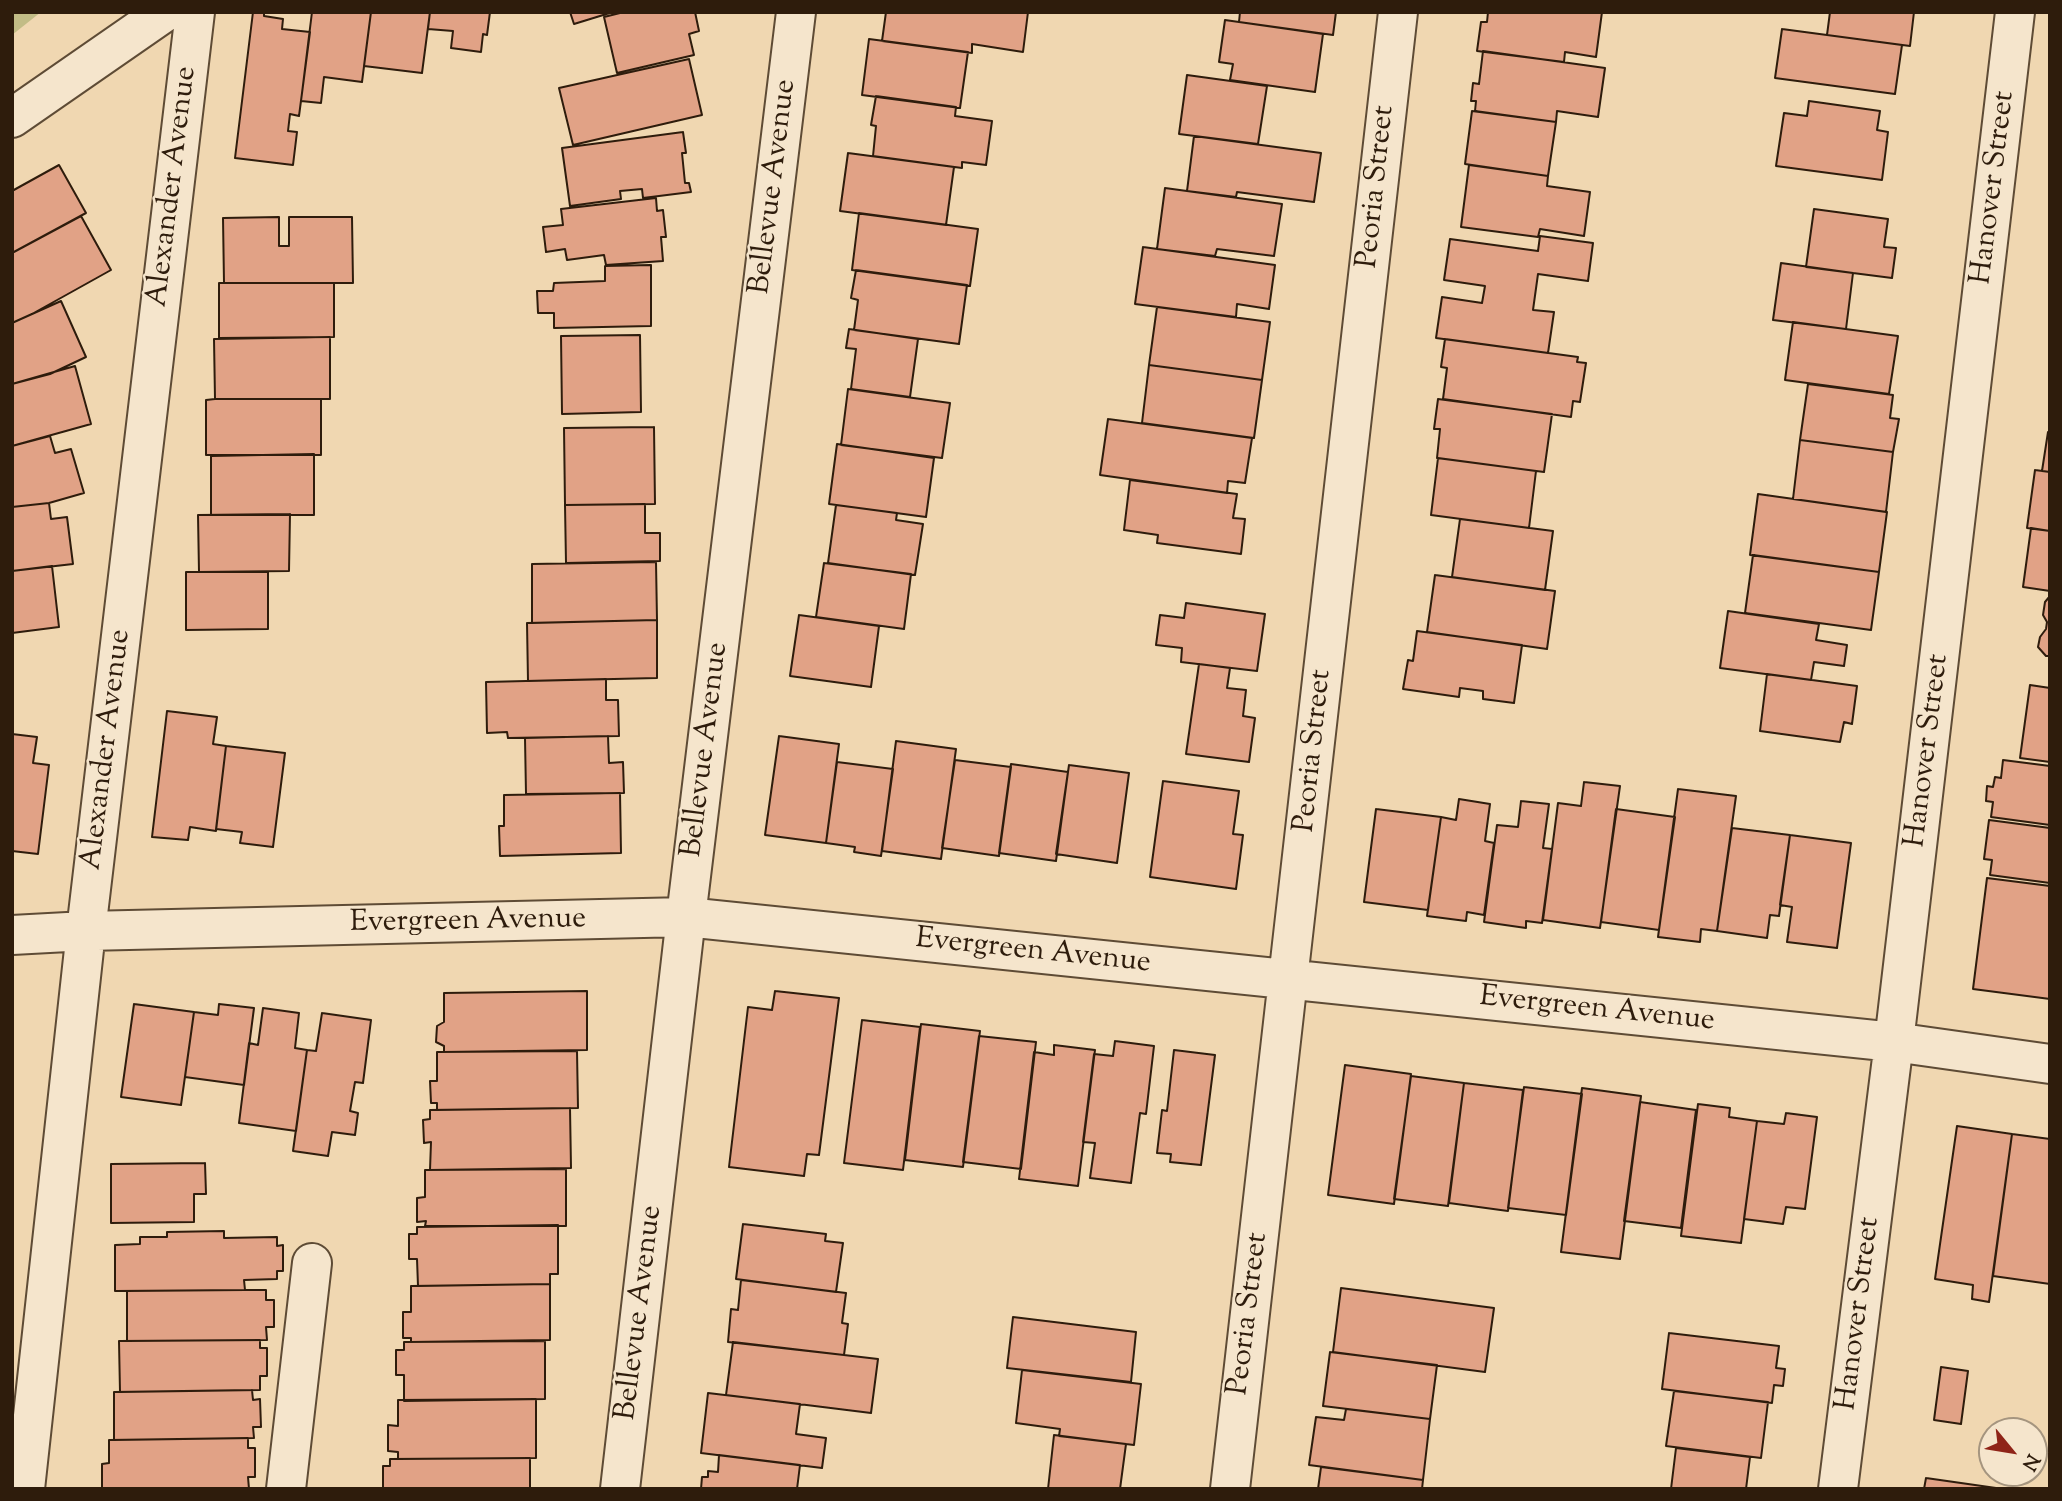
<!DOCTYPE html>
<html>
<head>
<meta charset="utf-8">
<style>
	body { margin:0 }
	#map { position:relative; width:2062px; height:1501px; overflow:hidden; background:#f0d7b1; font-family:"Sorts Mill Goudy",serif }
	canvas { display:block }
	.frame { position:absolute; inset:0; border:14px solid #2e1c0c; pointer-events:none }
	.north { position:absolute; left:1978px; top:1417px; width:70px; height:70px; box-sizing:border-box; background:#f5e5cc; border:2px solid #a5957f; border-radius:50%; rotate:120deg; font-size:19px; font-weight:700; line-height:28px; text-align:center; color:#2e1c0c }
	.north::after { content:''; display:block; margin:auto; width:24px; height:32px; background:#8f2418; clip-path:polygon(50% 0,100% 100%,50% 72%,0 100%) }
</style>
</head>
<body>
<div id="map">
<canvas width="2062" height="1501"></canvas>
<div class="frame"></div>
<div class="north">N</div>
</div>
<script>
const context = document.querySelector('canvas').getContext('2d');
context.lineJoin = 'round';
function paint(path, color) {
  context.fillStyle = color;
  context.fill(path, 'evenodd');
}
function poly(rows) {
  const path = new Path2D();
  for (const r of rows) {
    path.moveTo(r[0], r[1]);
    for (let i = 2; i < r.length; i += 2) path.lineTo(r[i], r[i + 1]);
  }
  return path;
}
function trace(path, color, width, dash) {
  context.strokeStyle = color;
  context.lineWidth = width;
  context.lineCap = dash ? 'butt' : 'round';
  context.setLineDash(dash || []);
  context.stroke(path);
}
function drawText(font, color, halo, rows, align = 'center') {
  context.font = font + ' "Sorts Mill Goudy",serif';
  context.lineWidth = 5;
  context.setLineDash([]);
  context.textBaseline = 'middle';
  context.strokeStyle = halo;
  context.fillStyle = color;
  for (const [text, x, y, turn = 0] of rows) {
    context.save();
    context.translate(x, y);
    context.rotate((+turn || 0) * Math.PI / 180);
    context.textAlign = isNaN(turn) ? turn : align;
    if (halo) context.strokeText(text, 0, 0);
    context.fillText(text, 0, 0);
    context.restore();
  }
}
paint(poly([
	[12,12,41,12,12,35]
]), '#c2bc86');
const building = poly([
	[253,12,264,12,264,16,283,19,282,29,310,32,299,116,290,114,288,131,297,132,293,165,235,158,253,12],
	[312,12,371,12,362,82,324,77,321,103,301,101,312,12],
	[371,12,430,12,422,73,364,66,371,12],
	[430,12,490,12,487,35,483,34,481,52,451,48,453,31,428,29,430,12],
	[570,12,613,12,574,24,570,12],
	[624,12,695,12,699,31,689,34,694,55,617,73,604,17,624,12],
	[886,12,1028,12,1023,52,972,44,972,53,882,41,886,12],
	[1240,12,1336,12,1333,35,1239,22,1240,12],
	[1488,12,1602,12,1596,57,1565,52,1564,62,1477,51,1481,22,1487,22,1488,12],
	[1830,12,1914,12,1910,46,1827,35,1830,12],
	[1225,20,1323,34,1315,92,1230,80,1233,64,1219,62,1225,20],
	[1782,29,1902,45,1895,94,1775,78,1782,29],
	[869,39,968,52,960,108,862,95,869,39],
	[1483,51,1605,68,1598,117,1557,111,1556,122,1475,111,1476,101,1471,101,1473,83,1479,84,1483,51],
	[689,59,702,115,573,145,559,88,689,59],
	[1187,75,1267,86,1258,144,1179,134,1187,75],
	[876,96,956,107,955,116,992,121,986,165,962,162,962,168,873,156,876,126,871,125,876,96],
	[1809,101,1880,111,1877,130,1888,132,1882,180,1776,166,1784,113,1807,116,1809,101],
	[1472,111,1556,122,1548,176,1465,164,1472,111],
	[683,132,686,153,682,153,685,183,689,183,691,192,643,198,642,189,620,191,621,199,570,206,562,148,683,132],
	[1194,136,1321,153,1314,202,1237,192,1236,197,1187,191,1194,136],
	[848,153,954,167,946,225,840,211,848,153],
	[59,165,86,213,12,253,12,191,59,165],
	[1469,165,1548,176,1547,186,1590,192,1584,236,1540,229,1538,237,1461,227,1469,165],
	[1165,188,1282,204,1274,256,1217,249,1215,256,1157,249,1165,188],
	[656,198,657,211,663,210,666,237,661,237,663,261,606,265,604,255,567,260,565,249,546,252,543,227,563,225,561,209,656,198],
	[1814,209,1888,219,1884,247,1896,248,1892,278,1806,267,1814,209],
	[859,213,978,229,970,286,852,270,859,213],
	[81,216,111,270,32,314,12,323,12,253,81,216],
	[279,217,279,246,289,246,289,217,352,217,353,283,224,283,223,218,279,217],
	[1540,236,1593,243,1588,281,1538,274,1533,310,1554,312,1548,353,1436,338,1442,297,1482,303,1485,286,1444,280,1450,239,1538,251,1540,236],
	[1143,247,1275,265,1269,309,1237,304,1236,317,1135,304,1143,247],
	[1781,263,1853,273,1846,329,1773,320,1781,263],
	[651,265,651,326,554,328,554,313,538,313,537,291,553,291,554,283,605,281,605,266,651,265],
	[856,270,967,285,959,344,854,330,858,300,851,298,856,270],
	[219,283,334,283,334,337,219,338,219,283],
	[61,301,86,357,50,374,12,384,12,323,61,301],
	[1157,307,1270,322,1262,380,1149,365,1157,307],
	[1793,322,1898,336,1889,394,1785,380,1793,322],
	[849,329,918,339,910,397,851,389,856,349,846,348,849,329],
	[640,335,641,412,562,414,561,336,640,335],
	[330,337,330,399,215,399,214,339,330,337],
	[1445,339,1578,357,1577,362,1586,363,1580,402,1573,401,1571,417,1443,399,1447,368,1441,367,1445,339],
	[1149,365,1262,380,1254,438,1142,423,1149,365],
	[75,366,91,424,12,446,12,384,75,366],
	[1808,384,1893,395,1890,418,1899,419,1893,452,1800,440,1808,384],
	[848,389,950,403,942,458,841,445,848,389],
	[215,399,321,399,321,455,206,455,206,400,215,399],
	[1438,399,1552,414,1544,472,1437,458,1440,429,1434,429,1438,399],
	[1108,419,1252,438,1245,483,1228,481,1227,493,1100,475,1108,419],
	[654,427,655,504,565,505,564,428,654,427],
	[2048,432,2050,433,2050,472,2042,471,2048,432],
	[50,436,55,453,71,449,84,493,49,503,12,507,12,446,50,436],
	[1800,440,1893,452,1886,512,1793,499,1800,440],
	[837,444,934,458,926,517,829,504,837,444],
	[314,454,314,515,211,515,211,456,314,454],
	[1438,458,1536,471,1529,528,1431,515,1438,458],
	[2035,470,2050,472,2050,531,2027,528,2035,470],
	[1130,480,1237,494,1233,518,1245,519,1241,554,1157,543,1158,535,1124,530,1130,480],
	[1758,494,1887,512,1879,572,1750,555,1758,494],
	[49,503,51,519,67,517,73,564,12,571,12,507,49,503],
	[645,504,645,533,660,533,660,561,566,563,565,505,645,504],
	[836,505,897,513,896,520,923,524,915,575,828,563,836,505],
	[290,514,289,571,199,572,198,515,290,514],
	[1460,519,1553,531,1545,590,1452,577,1460,519],
	[2031,528,2050,531,2050,591,2023,587,2031,528],
	[1753,555,1879,572,1871,630,1745,613,1753,555],
	[656,562,657,620,532,623,532,564,656,562],
	[824,563,911,574,904,629,816,617,824,563],
	[52,566,59,627,12,633,12,571,52,566],
	[186,572,268,572,268,629,186,630,186,572],
	[1435,575,1555,591,1547,649,1427,632,1435,575],
	[2050,596,2050,656,2046,656,2038,647,2040,637,2046,629,2047,622,2043,615,2045,602,2050,596],
	[1186,603,1265,614,1257,671,1181,662,1182,648,1156,645,1160,615,1184,618,1186,603],
	[1728,611,1819,624,1816,640,1847,645,1844,666,1814,662,1811,680,1720,668,1728,611],
	[799,615,879,626,871,687,790,676,799,615],
	[657,620,657,678,528,681,527,623,657,620],
	[1417,631,1522,645,1514,703,1483,699,1483,691,1460,688,1459,697,1403,689,1408,660,1413,661,1417,631],
	[1199,664,1230,668,1227,688,1246,690,1243,716,1255,718,1249,762,1186,754,1199,664],
	[1767,674,1857,686,1852,724,1844,722,1840,742,1760,731,1767,674],
	[606,679,606,700,618,700,619,736,508,738,507,732,487,733,486,682,606,679],
	[2030,685,2050,688,2050,762,2020,758,2030,685],
	[167,711,217,717,213,744,226,746,216,831,190,827,188,840,152,837,167,711],
	[12,734,37,737,33,763,49,765,38,854,12,851,12,734],
	[608,736,609,763,623,762,624,793,526,794,525,738,608,736],
	[779,736,839,744,826,843,765,835,779,736],
	[896,741,956,749,941,859,882,851,896,741],
	[226,746,285,753,273,847,240,843,242,832,216,829,226,746],
	[955,760,1011,767,999,856,942,848,955,760],
	[2003,760,2050,766,2050,825,1991,817,1993,802,1986,801,1987,786,1993,787,1995,777,2001,778,2003,760],
	[837,762,893,769,881,856,854,852,855,847,826,843,837,762],
	[1011,764,1068,772,1056,861,999,853,1011,764],
	[1069,765,1129,773,1117,863,1056,854,1069,765],
	[1163,781,1239,791,1233,834,1243,835,1236,889,1150,877,1163,781],
	[1584,782,1620,786,1600,928,1543,920,1558,803,1581,806,1584,782],
	[1678,789,1736,796,1717,931,1701,929,1700,942,1658,937,1678,789],
	[620,793,621,853,500,856,499,826,504,826,504,795,620,793],
	[1459,799,1490,804,1485,841,1494,843,1484,915,1467,912,1466,921,1427,916,1441,817,1456,820,1459,799],
	[1521,801,1549,804,1543,848,1552,849,1542,923,1526,921,1526,928,1484,922,1497,825,1518,827,1521,801],
	[1376,809,1441,817,1428,910,1364,902,1376,809],
	[1616,809,1675,817,1659,930,1601,922,1616,809],
	[1989,820,2050,828,2050,883,1990,875,1992,860,1984,859,1989,820],
	[1732,828,1790,835,1779,916,1770,915,1767,938,1717,931,1732,828],
	[1790,835,1851,843,1837,948,1787,942,1792,907,1780,905,1790,835],
	[1987,878,2050,886,2050,999,1973,989,1987,878],
	[587,991,587,1050,444,1052,444,1046,436,1042,437,1026,444,1022,444,993,587,991],
	[775,991,839,998,819,1155,807,1154,804,1176,729,1167,748,1007,772,1010,775,991],
	[134,1004,194,1012,181,1105,121,1097,134,1004],
	[219,1004,254,1008,244,1085,185,1077,194,1012,218,1015,219,1004],
	[263,1008,299,1013,295,1048,307,1050,296,1131,239,1123,249,1043,258,1045,263,1008],
	[322,1013,371,1020,363,1083,355,1082,350,1111,358,1113,355,1135,332,1132,328,1156,293,1151,307,1050,316,1051,322,1013],
	[862,1020,920,1027,903,1170,844,1163,862,1020],
	[921,1024,980,1031,963,1167,905,1160,921,1024],
	[979,1036,1036,1042,1021,1169,963,1162,979,1036],
	[1115,1041,1154,1046,1146,1114,1140,1113,1131,1183,1090,1178,1095,1143,1083,1142,1094,1054,1113,1056,1115,1041],
	[1054,1045,1095,1050,1078,1186,1019,1179,1034,1052,1054,1055,1054,1045],
	[1174,1050,1215,1055,1201,1165,1170,1162,1171,1154,1157,1153,1162,1110,1167,1111,1174,1050],
	[577,1051,578,1108,437,1110,437,1103,431,1103,430,1081,437,1081,437,1052,577,1051],
	[1345,1065,1411,1074,1394,1204,1328,1195,1345,1065],
	[1411,1076,1464,1083,1448,1206,1394,1199,1411,1076],
	[1464,1083,1523,1090,1508,1211,1449,1203,1464,1083],
	[1524,1087,1582,1094,1566,1215,1508,1208,1524,1087],
	[1582,1088,1641,1096,1620,1259,1561,1252,1582,1088],
	[1640,1102,1696,1110,1681,1228,1624,1221,1640,1102],
	[1698,1104,1730,1108,1729,1117,1757,1121,1741,1243,1681,1236,1698,1104],
	[570,1108,571,1168,430,1170,431,1142,424,1143,423,1120,430,1119,430,1110,570,1108],
	[1786,1113,1817,1117,1805,1209,1786,1207,1783,1224,1744,1219,1757,1121,1784,1124,1786,1113],
	[1957,1126,2012,1134,1989,1302,1972,1299,1973,1285,1935,1279,1957,1126],
	[2012,1134,2050,1139,2050,1284,1993,1276,2012,1134],
	[205,1163,206,1194,194,1194,194,1222,111,1223,111,1164,205,1163],
	[566,1169,566,1226,425,1226,426,1221,417,1222,417,1198,425,1197,425,1170,566,1169],
	[743,1224,826,1234,825,1241,843,1243,836,1292,736,1279,743,1224],
	[558,1225,558,1274,550,1274,550,1284,418,1286,417,1259,409,1259,409,1234,417,1234,417,1227,558,1225],
	[224,1231,224,1238,277,1237,277,1246,283,1245,283,1271,277,1271,277,1279,244,1280,245,1290,115,1291,115,1245,140,1244,140,1237,167,1237,167,1232,224,1231],
	[741,1280,846,1293,842,1323,848,1324,844,1355,728,1342,731,1309,738,1310,741,1280],
	[550,1284,550,1340,411,1342,411,1338,403,1338,403,1312,411,1312,411,1286,550,1284],
	[1341,1288,1494,1308,1485,1372,1333,1352,1341,1288],
	[245,1290,266,1290,266,1300,274,1300,274,1327,266,1327,267,1340,127,1341,127,1291,245,1290],
	[1013,1317,1136,1332,1131,1382,1007,1368,1013,1317],
	[1669,1333,1779,1346,1776,1368,1785,1369,1783,1386,1774,1385,1772,1403,1662,1389,1669,1333],
	[260,1340,260,1348,267,1348,267,1376,260,1376,260,1390,120,1392,119,1341,260,1340],
	[545,1341,545,1399,404,1401,404,1375,396,1375,396,1350,404,1350,404,1342,545,1341],
	[733,1342,878,1359,871,1413,726,1395,733,1342],
	[1330,1352,1437,1365,1430,1419,1323,1406,1330,1352],
	[1941,1367,1968,1371,1961,1424,1934,1420,1941,1367],
	[1022,1370,1141,1384,1134,1445,1059,1436,1060,1429,1016,1423,1022,1370],
	[252,1390,253,1400,260,1399,261,1427,253,1427,254,1438,114,1440,114,1392,252,1390],
	[1674,1391,1768,1402,1761,1458,1666,1446,1674,1391],
	[708,1393,800,1404,796,1434,826,1438,822,1468,701,1453,708,1393],
	[536,1399,536,1458,398,1459,398,1452,388,1451,388,1425,398,1426,398,1400,536,1399],
	[1346,1409,1430,1419,1423,1480,1309,1465,1316,1417,1344,1420,1346,1409],
	[1054,1435,1126,1444,1120,1489,1048,1489,1054,1435],
	[248,1438,248,1448,255,1448,255,1477,248,1477,249,1489,102,1489,102,1464,109,1463,109,1440,248,1438],
	[1676,1448,1750,1457,1746,1489,1671,1489,1676,1448],
	[719,1455,800,1465,797,1489,701,1489,702,1477,708,1477,708,1471,718,1472,719,1455],
	[530,1458,530,1489,383,1489,383,1466,390,1466,390,1459,530,1458],
	[1321,1467,1423,1480,1422,1489,1318,1489,1321,1467],
	[1926,1478,2003,1489,1924,1489,1926,1478]
]);
paint(building, '#e1a286');
trace(building, '#2e1c0c', 2);
const minor = poly([
	[12,118,165,12],
	[12,935,86,931,686,917,1894,1042,2050,1064],
	[25,1489,86,931,195,12],
	[286,1489,312,1263],
	[620,1489,686,917,796,12],
	[1230,1489,1398,12],
	[1838,1489,1894,1042,2015,12]
]);
trace(minor, '#5e4b35', 42);
trace(minor, '#f5e5cc', 38);
drawText('30px', '#2e1c0c', '#f5e5cc', [
	["Alexander Avenue",174,187,-83],
	["Bellevue Avenue",775,187,-83],
	["Peoria Street",1378,187,-84],
	["Hanover Street",1995,188,-83],
	["Alexander Avenue",108,750,-83],
	["Bellevue Avenue",707,750,-83],
	["Peoria Street",1315,751,-84],
	["Hanover Street",1929,751,-83],
	["Evergreen Avenue",468,923,-1],
	["Evergreen Avenue",1033,953,6],
	["Evergreen Avenue",1597,1011,6],
	["Bellevue Avenue",641,1313,-83],
	["Peoria Street",1250,1314,-83],
	["Hanover Street",1860,1314,-83]
]);
</script>
</body>
</html>
